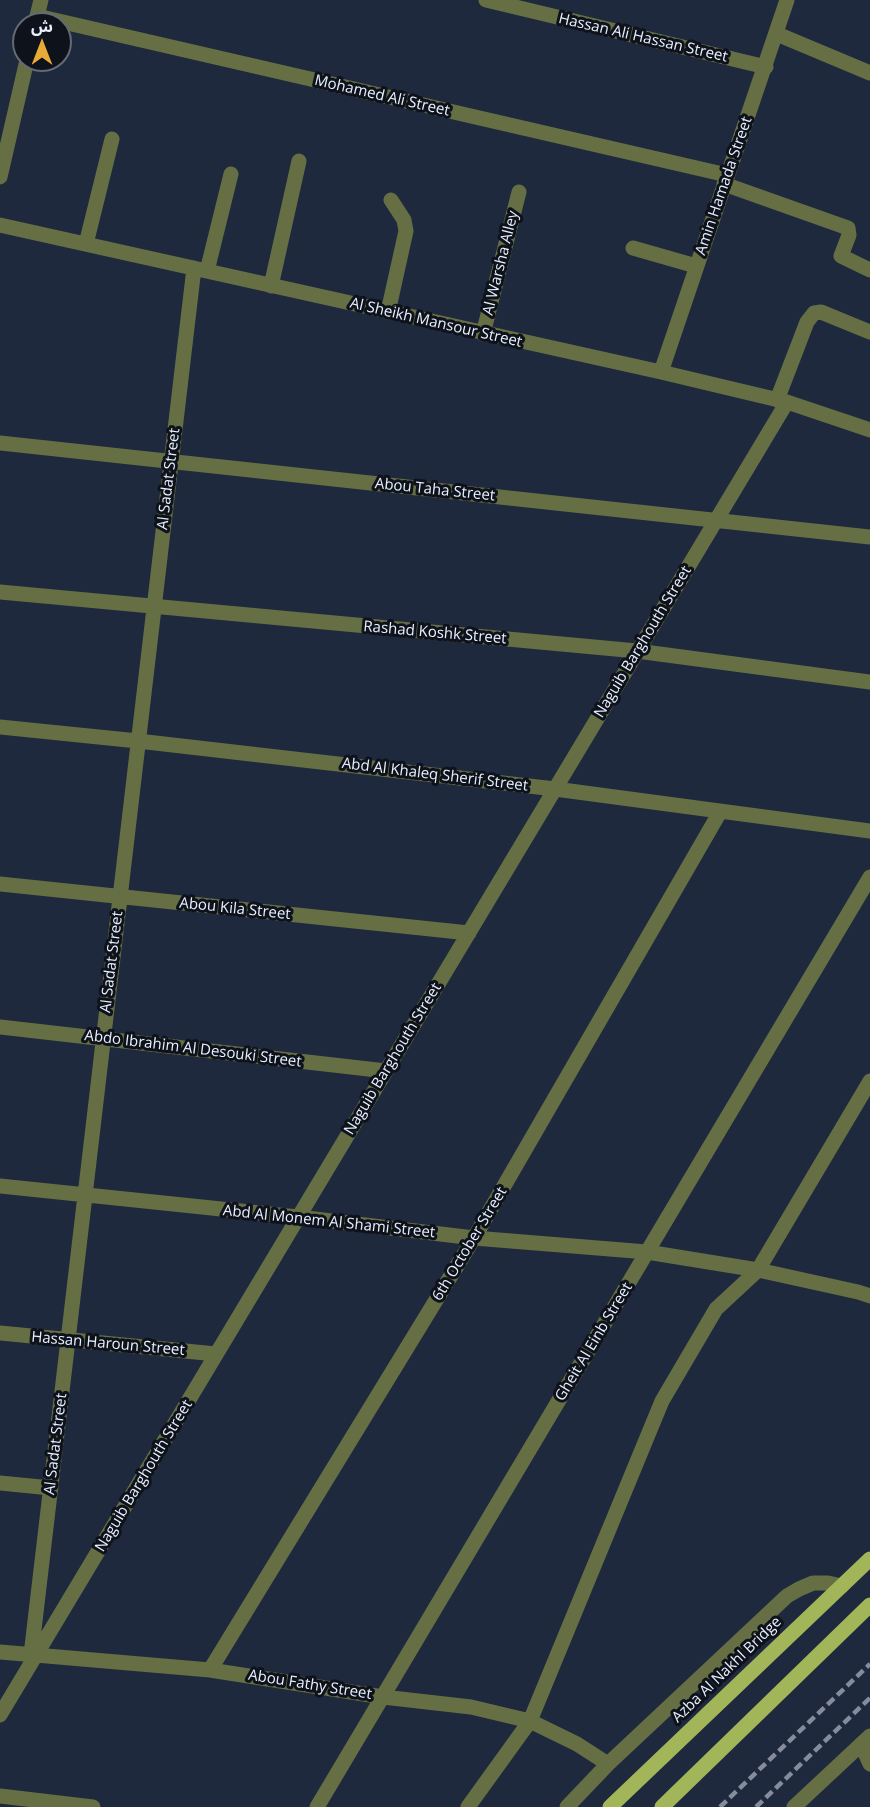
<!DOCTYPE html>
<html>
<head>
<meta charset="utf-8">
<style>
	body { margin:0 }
	#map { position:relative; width:870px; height:1807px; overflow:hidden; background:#1f293d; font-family:"Open Sans","Noto Sans Arabic",sans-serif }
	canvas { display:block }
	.north { position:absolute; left:12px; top:12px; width:60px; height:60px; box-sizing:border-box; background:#0d121b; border:2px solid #656a75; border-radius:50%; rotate:0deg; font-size:16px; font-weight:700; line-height:24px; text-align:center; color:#e8effd }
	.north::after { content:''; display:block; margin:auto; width:21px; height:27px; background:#e9ab38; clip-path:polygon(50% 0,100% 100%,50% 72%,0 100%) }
</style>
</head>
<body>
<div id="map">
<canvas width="870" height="1807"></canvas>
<div class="north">ش</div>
</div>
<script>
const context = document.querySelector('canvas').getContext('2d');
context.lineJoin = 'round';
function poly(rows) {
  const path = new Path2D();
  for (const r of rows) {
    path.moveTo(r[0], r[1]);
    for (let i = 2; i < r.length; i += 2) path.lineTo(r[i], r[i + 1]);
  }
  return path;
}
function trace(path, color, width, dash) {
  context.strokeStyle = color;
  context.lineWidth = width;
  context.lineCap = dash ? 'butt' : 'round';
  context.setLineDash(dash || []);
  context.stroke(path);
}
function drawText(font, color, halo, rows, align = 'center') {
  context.font = font + ' "Open Sans",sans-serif';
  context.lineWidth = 6;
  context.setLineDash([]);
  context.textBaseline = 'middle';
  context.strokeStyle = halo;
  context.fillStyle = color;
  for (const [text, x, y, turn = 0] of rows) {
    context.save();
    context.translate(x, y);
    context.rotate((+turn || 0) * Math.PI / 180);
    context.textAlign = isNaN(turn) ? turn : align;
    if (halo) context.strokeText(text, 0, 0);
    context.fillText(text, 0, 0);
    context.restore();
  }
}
trace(poly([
	[486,0,766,67],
	[37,16,727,175],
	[35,24,41,0],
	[777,34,870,73],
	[0,177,27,60],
	[724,184,848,228,849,235,841,256,870,270],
	[0,225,661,372,787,402,870,430],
	[86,244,112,139],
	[633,248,696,266],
	[207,271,231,174],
	[271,286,299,161],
	[388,312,406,231,404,220,391,200],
	[483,334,519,192],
	[661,372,787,0],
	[777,400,807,322,814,313,821,312,870,332],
	[0,443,870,537],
	[0,592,637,651,870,682],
	[0,727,138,741,555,789,870,831],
	[0,884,469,933],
	[0,1027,386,1071],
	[0,1186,298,1217,474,1238,647,1252,758,1270,858,1292,870,1296],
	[0,1333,216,1354],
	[0,1483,51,1488],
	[0,1652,210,1670,383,1697,471,1707,530,1721,577,1744,608,1764],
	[31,1655,194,268],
	[210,1670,474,1238,720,812],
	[0,1715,787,402],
	[861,1744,870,1764],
	[0,1796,93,1807],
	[317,1807,870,877],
	[468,1807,530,1721,662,1401,716,1309,758,1270,870,1081],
	[567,1807,608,1764,787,1596,799,1589,813,1583,828,1583,842,1586],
	[794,1807,870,1736]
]), '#666f44', 15);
trace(poly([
	[610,1807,870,1559],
	[662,1807,870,1605]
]), '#a2b558', 15);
trace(poly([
	[720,1807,870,1664],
	[756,1807,870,1698]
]), '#848c9d', 4.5, [9, 4.5]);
drawText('15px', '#e8effd', '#0d121b', [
	["Hassan Ali Hassan Street",643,38,13],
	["Mohamed Ali Street",382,96,13],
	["Amin Hamada Street",724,186,-71],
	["Al Warsha Alley",501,263,-76],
	["Al Sheikh Mansour Street",436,323,13],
	["Al Sadat Street",169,479,-83],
	["Abou Taha Street",435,490,6],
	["Rashad Koshk Street",435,633,5],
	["Naguib Barghouth Street",643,642,-59],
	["Abd Al Khaleq Sherif Street",435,775,7],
	["Abou Kila Street",235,909,6],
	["Al Sadat Street",112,962,-83],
	["Abdo Ibrahim Al Desouki Street",193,1049,7],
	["Naguib Barghouth Street",393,1059,-59],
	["Abd Al Monem Al Shami Street",329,1222,6],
	["6th October Street",470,1244,-59],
	["Gheit Al Einb Street",594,1342,-59],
	["Hassan Haroun Street",108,1344,5],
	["Al Sadat Street",56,1444,-83],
	["Naguib Barghouth Street",144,1476,-59],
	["Azba Al Nakhl Bridge",727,1670,-44],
	["Abou Fathy Street",310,1685,9]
]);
</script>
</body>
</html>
